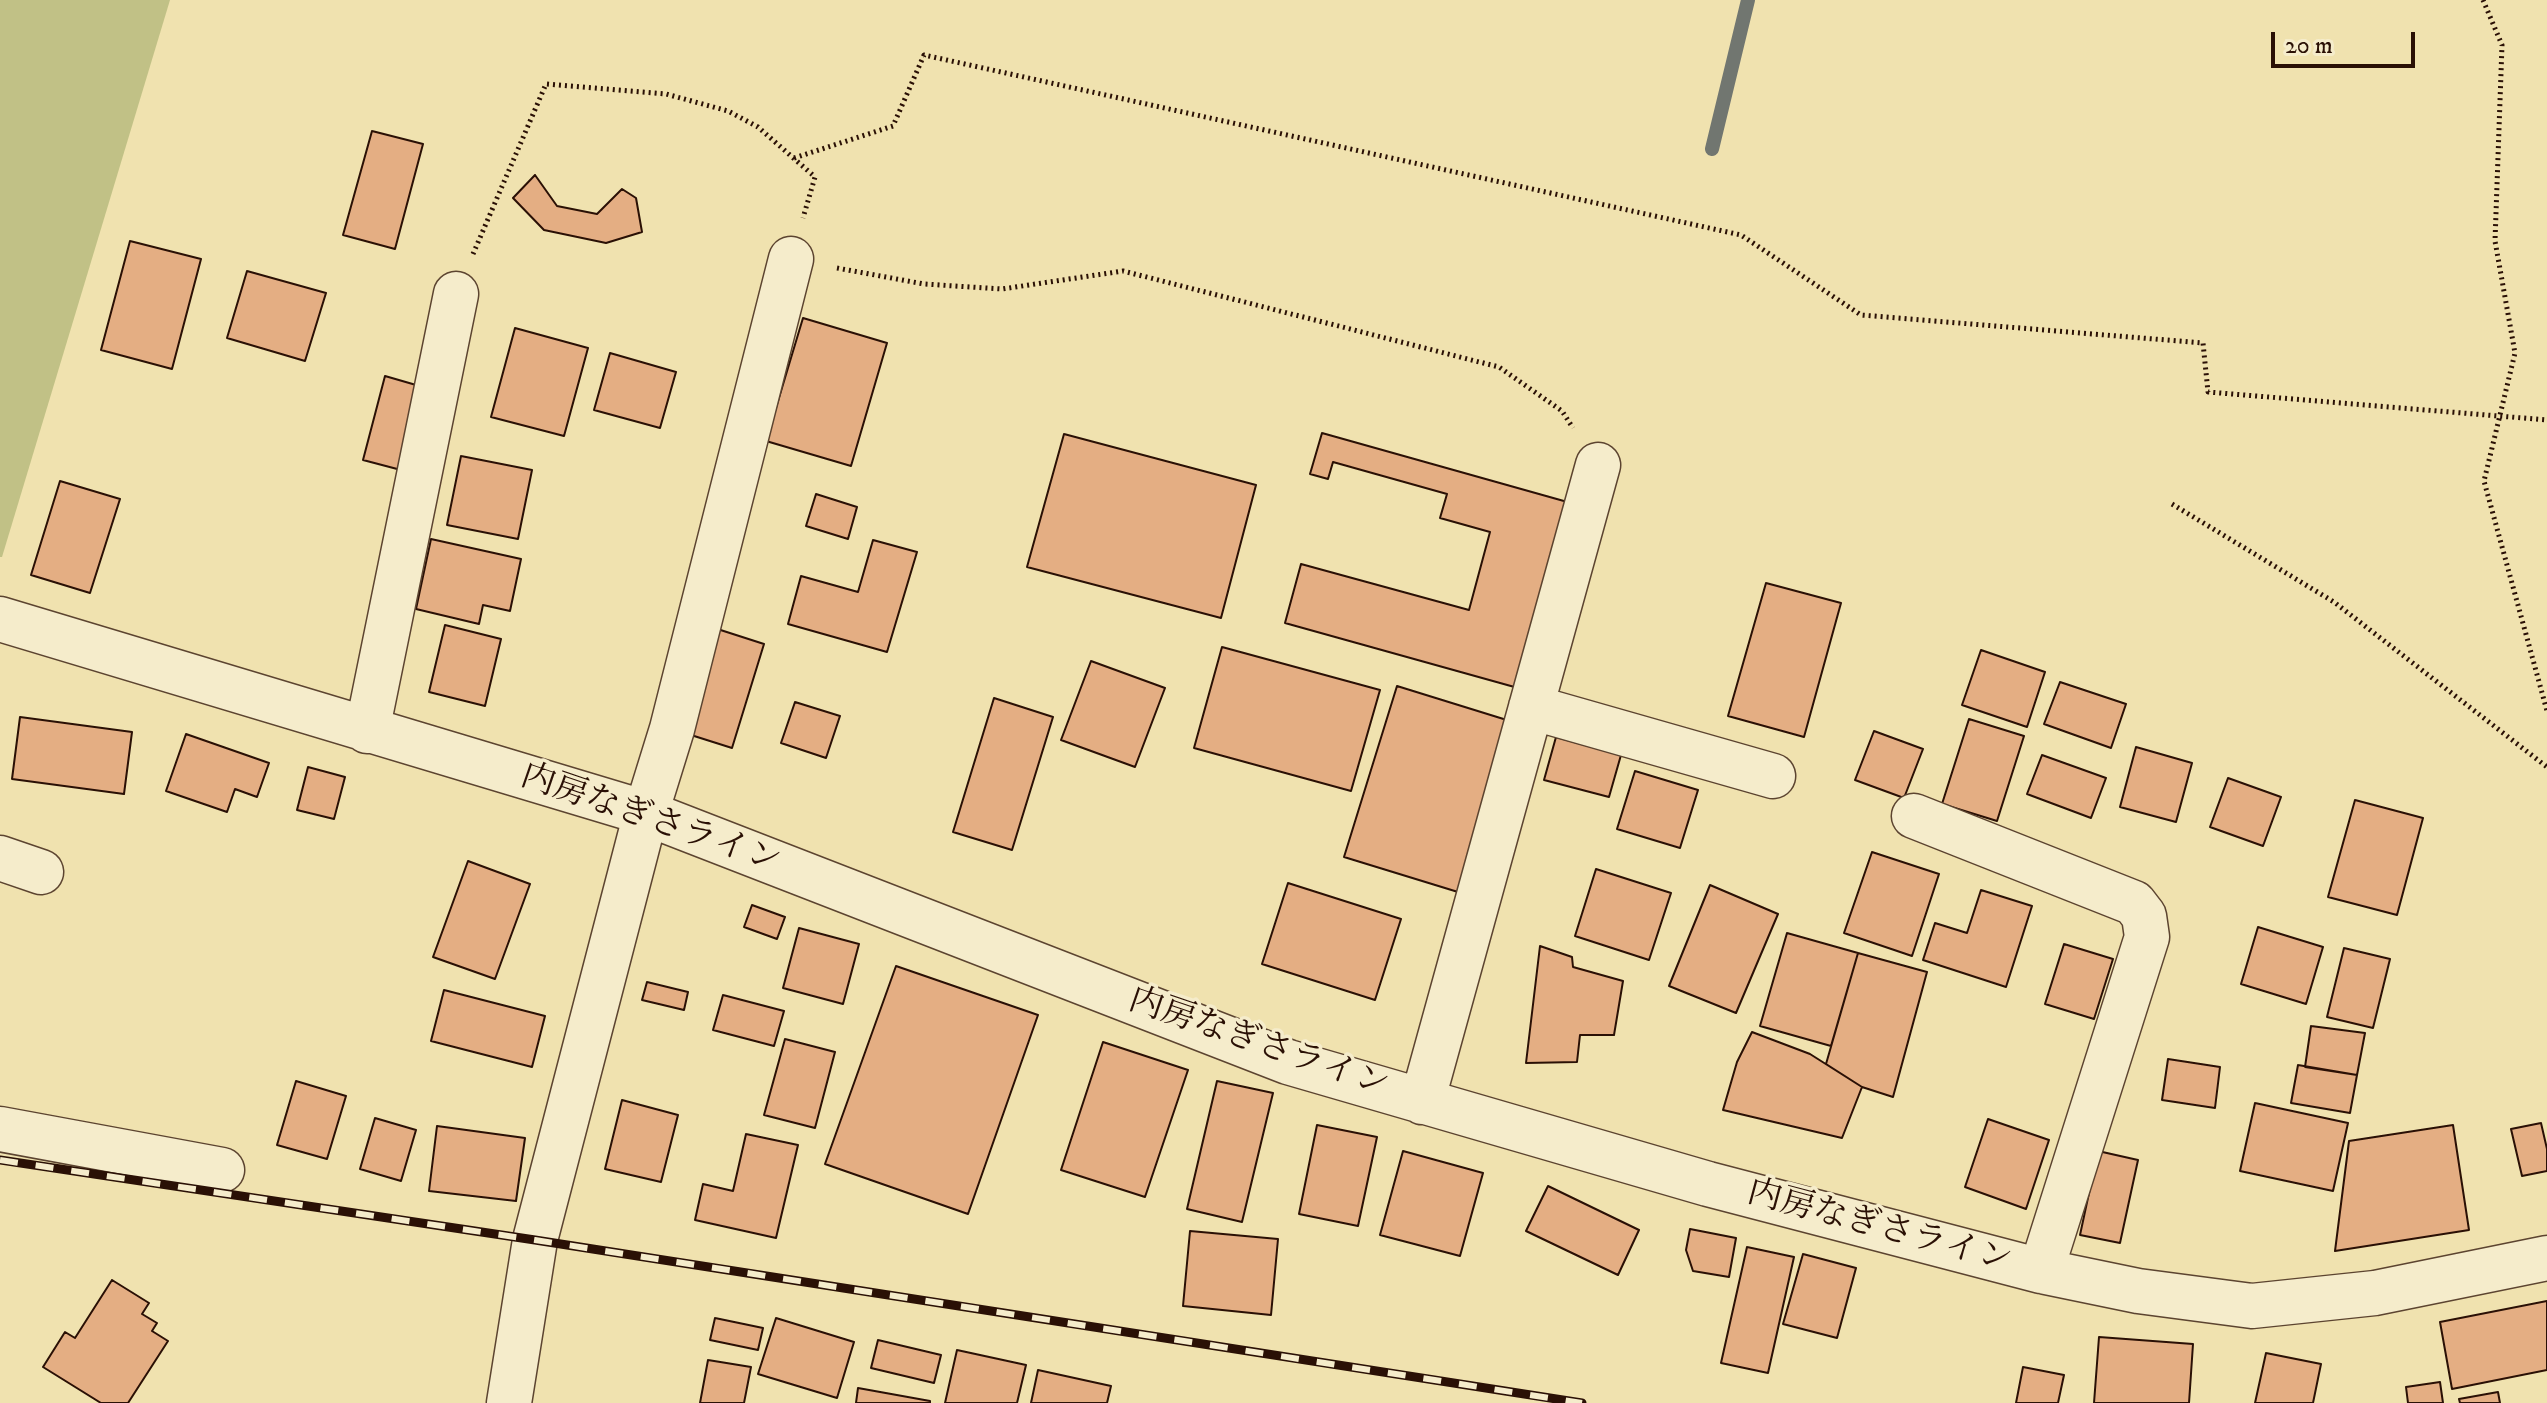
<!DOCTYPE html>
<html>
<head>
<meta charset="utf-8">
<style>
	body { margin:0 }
	#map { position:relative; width:2547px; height:1403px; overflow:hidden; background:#f0e2af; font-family:"IM FELL DW Pica",serif }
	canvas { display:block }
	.scale { position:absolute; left:2271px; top:32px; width:144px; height:36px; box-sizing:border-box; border:4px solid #2a1005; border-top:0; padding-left:10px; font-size:24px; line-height:28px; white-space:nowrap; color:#2a1005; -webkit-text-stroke:6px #f5eccb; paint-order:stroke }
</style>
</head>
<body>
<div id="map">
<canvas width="2547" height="1403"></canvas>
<div class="scale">20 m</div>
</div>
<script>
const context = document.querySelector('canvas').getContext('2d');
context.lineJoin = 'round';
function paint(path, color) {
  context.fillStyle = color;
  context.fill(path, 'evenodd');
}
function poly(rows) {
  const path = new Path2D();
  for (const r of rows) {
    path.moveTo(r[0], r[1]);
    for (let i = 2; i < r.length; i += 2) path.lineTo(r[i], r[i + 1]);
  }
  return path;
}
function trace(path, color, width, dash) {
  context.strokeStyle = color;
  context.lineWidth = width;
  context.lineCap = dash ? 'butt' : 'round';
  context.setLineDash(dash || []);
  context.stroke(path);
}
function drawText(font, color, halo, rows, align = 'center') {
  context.font = font + ' "IM FELL DW Pica","Noto Serif JP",serif';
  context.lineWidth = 7;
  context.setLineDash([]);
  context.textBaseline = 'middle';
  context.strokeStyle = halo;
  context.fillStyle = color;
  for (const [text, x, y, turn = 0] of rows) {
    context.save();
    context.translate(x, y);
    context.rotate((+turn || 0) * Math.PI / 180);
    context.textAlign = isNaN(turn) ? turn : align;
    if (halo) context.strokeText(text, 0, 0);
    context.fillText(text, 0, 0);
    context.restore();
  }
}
paint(poly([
	[0,0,170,0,2,557,0,557]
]), '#c1c186');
trace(poly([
	[1712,149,1748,0]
]), '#717670', 14);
const building = poly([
	[372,131,423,144,395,249,343,235,372,131],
	[535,175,557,206,597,214,622,189,636,198,642,232,606,243,544,230,513,198,535,175],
	[130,241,201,259,172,369,101,350,130,241],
	[247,271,326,293,305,361,227,338,247,271],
	[803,318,887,343,851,466,766,441,803,318],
	[515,328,588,348,564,436,491,417,515,328],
	[610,353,676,372,660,428,594,410,610,353],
	[385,376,423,387,401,470,363,460,385,376],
	[1322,433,1571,503,1518,688,1285,623,1301,564,1469,610,1490,532,1440,518,1447,494,1333,462,1328,479,1310,474,1322,433],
	[1064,434,1256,485,1221,618,1027,567,1064,434],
	[461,456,532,470,518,539,447,525,461,456],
	[60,481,120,499,90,593,31,575,60,481],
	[816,494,857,507,848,539,806,526,816,494],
	[431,539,521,559,510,611,483,605,479,624,416,609,431,539],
	[873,540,917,552,887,652,788,624,801,576,858,592,873,540],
	[1766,583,1841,603,1804,737,1728,716,1766,583],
	[445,625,501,639,485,706,429,692,445,625],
	[705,625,764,644,732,748,672,729,705,625],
	[1222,647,1380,690,1351,791,1194,748,1222,647],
	[1981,650,2045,672,2027,727,1962,705,1981,650],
	[1091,661,1165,688,1135,767,1061,740,1091,661],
	[2060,682,2126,704,2111,748,2044,724,2060,682],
	[1397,686,1510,721,1458,892,1344,857,1397,686],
	[994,698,1053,717,1012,850,953,832,994,698],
	[795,702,840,716,826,758,781,743,795,702],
	[20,717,132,732,124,794,12,779,20,717],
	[1969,719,2024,736,1997,821,1942,804,1969,719],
	[1874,731,1923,749,1904,798,1855,780,1874,731],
	[186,734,269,763,257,797,235,789,227,812,166,791,186,734],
	[1556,737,1621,755,1609,797,1544,780,1556,737],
	[2136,747,2192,763,2176,822,2120,807,2136,747],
	[2042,755,2106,778,2091,818,2027,794,2042,755],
	[308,767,345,777,334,819,297,810,308,767],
	[1635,771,1698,790,1680,848,1617,829,1635,771],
	[2228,778,2281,797,2263,846,2210,827,2228,778],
	[2355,800,2423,818,2397,915,2328,897,2355,800],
	[1872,852,1939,874,1912,956,1844,933,1872,852],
	[468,861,530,884,495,979,433,957,468,861],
	[1596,869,1671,893,1649,960,1575,936,1596,869],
	[1288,883,1401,919,1375,1000,1262,964,1288,883],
	[1710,885,1778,914,1736,1013,1669,986,1710,885],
	[1981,890,2032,906,2006,987,1923,960,1935,923,1967,933,1981,890],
	[752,905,785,917,777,939,744,927,752,905],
	[2258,927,2323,947,2306,1004,2241,984,2258,927],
	[799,928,859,944,843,1004,783,988,799,928],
	[1787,933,1858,953,1831,1046,1760,1026,1787,933],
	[2064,944,2113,959,2094,1019,2045,1004,2064,944],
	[1540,946,1572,957,1573,967,1623,981,1614,1035,1580,1035,1577,1062,1526,1063,1540,946],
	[2344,948,2390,959,2373,1028,2327,1017,2344,948],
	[1858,953,1927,972,1893,1097,1862,1087,1826,1064,1858,953],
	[896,966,1038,1015,968,1214,825,1164,896,966],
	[647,982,688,992,684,1010,642,1000,647,982],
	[444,990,545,1016,532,1067,431,1041,444,990],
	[723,995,784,1011,774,1046,713,1030,723,995],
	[2311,1026,2365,1033,2357,1075,2305,1067,2311,1026],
	[1752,1032,1810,1054,1862,1087,1842,1138,1723,1110,1737,1062,1752,1032],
	[785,1039,835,1052,815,1128,764,1115,785,1039],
	[1103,1042,1188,1070,1145,1197,1061,1170,1103,1042],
	[2168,1059,2220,1067,2215,1108,2162,1100,2168,1059],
	[2298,1065,2357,1075,2350,1113,2291,1103,2298,1065],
	[296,1081,346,1096,327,1159,277,1145,296,1081],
	[1217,1081,1273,1093,1242,1222,1187,1209,1217,1081],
	[622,1100,678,1115,661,1182,605,1169,622,1100],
	[2255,1103,2348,1123,2333,1191,2240,1171,2255,1103],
	[375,1118,416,1130,401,1181,360,1169,375,1118],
	[1988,1119,2049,1140,2026,1209,1965,1187,1988,1119],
	[2541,1123,2547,1149,2547,1171,2522,1176,2511,1129,2541,1123],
	[1317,1125,1377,1137,1358,1226,1299,1214,1317,1125],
	[2453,1125,2469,1230,2335,1251,2349,1141,2453,1125],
	[437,1126,525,1138,516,1201,429,1191,437,1126],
	[746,1134,798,1145,776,1238,695,1220,703,1184,733,1191,746,1134],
	[1403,1151,1483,1173,1460,1256,1380,1235,1403,1151],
	[2098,1151,2138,1160,2120,1243,2080,1235,2098,1151],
	[1548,1186,1639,1230,1618,1275,1526,1231,1548,1186],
	[1690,1229,1736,1238,1729,1277,1693,1271,1686,1250,1690,1229],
	[1190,1231,1278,1239,1271,1315,1183,1306,1190,1231],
	[1747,1247,1794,1257,1768,1373,1721,1363,1747,1247],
	[1803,1254,1856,1268,1837,1338,1783,1324,1803,1254],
	[112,1280,149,1303,142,1314,157,1323,152,1331,168,1341,128,1403,101,1403,43,1367,65,1332,75,1338,112,1280],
	[2547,1301,2547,1370,2452,1389,2440,1322,2547,1301],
	[715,1318,763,1328,758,1350,710,1340,715,1318],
	[776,1318,854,1342,837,1398,758,1374,776,1318],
	[2099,1337,2193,1344,2189,1403,2094,1403,2099,1337],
	[878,1340,941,1355,934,1383,871,1368,878,1340],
	[957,1350,1026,1365,1017,1403,945,1403,957,1350],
	[2266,1353,2321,1364,2313,1403,2255,1403,2266,1353],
	[708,1360,751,1367,744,1403,700,1403,708,1360],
	[2023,1367,2064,1375,2058,1403,2016,1403,2023,1367],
	[1038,1370,1111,1386,1107,1403,1031,1403,1038,1370],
	[2440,1382,2443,1403,2408,1403,2406,1387,2440,1382],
	[858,1388,930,1401,930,1403,856,1403,858,1388],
	[2498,1392,2500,1403,2460,1403,2459,1399,2498,1392]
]);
paint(building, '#e4ae83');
trace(building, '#2a1005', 2);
const minor = poly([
	[0,619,646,813,1288,1062,1708,1184,2041,1271,2138,1291,2252,1306,2375,1293,2547,1258],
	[1531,707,1773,776],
	[367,731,456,294],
	[1914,816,2134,903,2144,916,2147,937,2041,1271],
	[0,858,41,872],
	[1422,1102,1598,465],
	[0,1129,222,1170],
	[509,1403,535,1240,646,813,672,729,791,259]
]);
trace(minor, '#5c4430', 47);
trace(poly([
	[2483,0,2502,45,2495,241,2515,353,2484,481,2547,711],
	[794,158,893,126,924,55,1741,235,1861,315,2203,343,2208,392,2547,420],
	[473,254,546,84,666,94,728,111,758,127,815,177,803,218],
	[837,268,924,284,1002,289,1123,271,1499,367,1562,411,1573,428],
	[2172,504,2334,602,2547,767]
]), '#2a1005', 5, [2, 4]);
trace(minor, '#f5eccb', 44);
const rail = poly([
	[0,1160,535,1240,1582,1403]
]);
trace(rail, '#2a1005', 9);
trace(rail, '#f5eccb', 6, [18]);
drawText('34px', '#2a1005', '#f5eccb', [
	["内房なぎさライン",650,821,19],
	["内房なぎさライン",1258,1045,19],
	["内房なぎさライン",1879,1229,15]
]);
</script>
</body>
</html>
